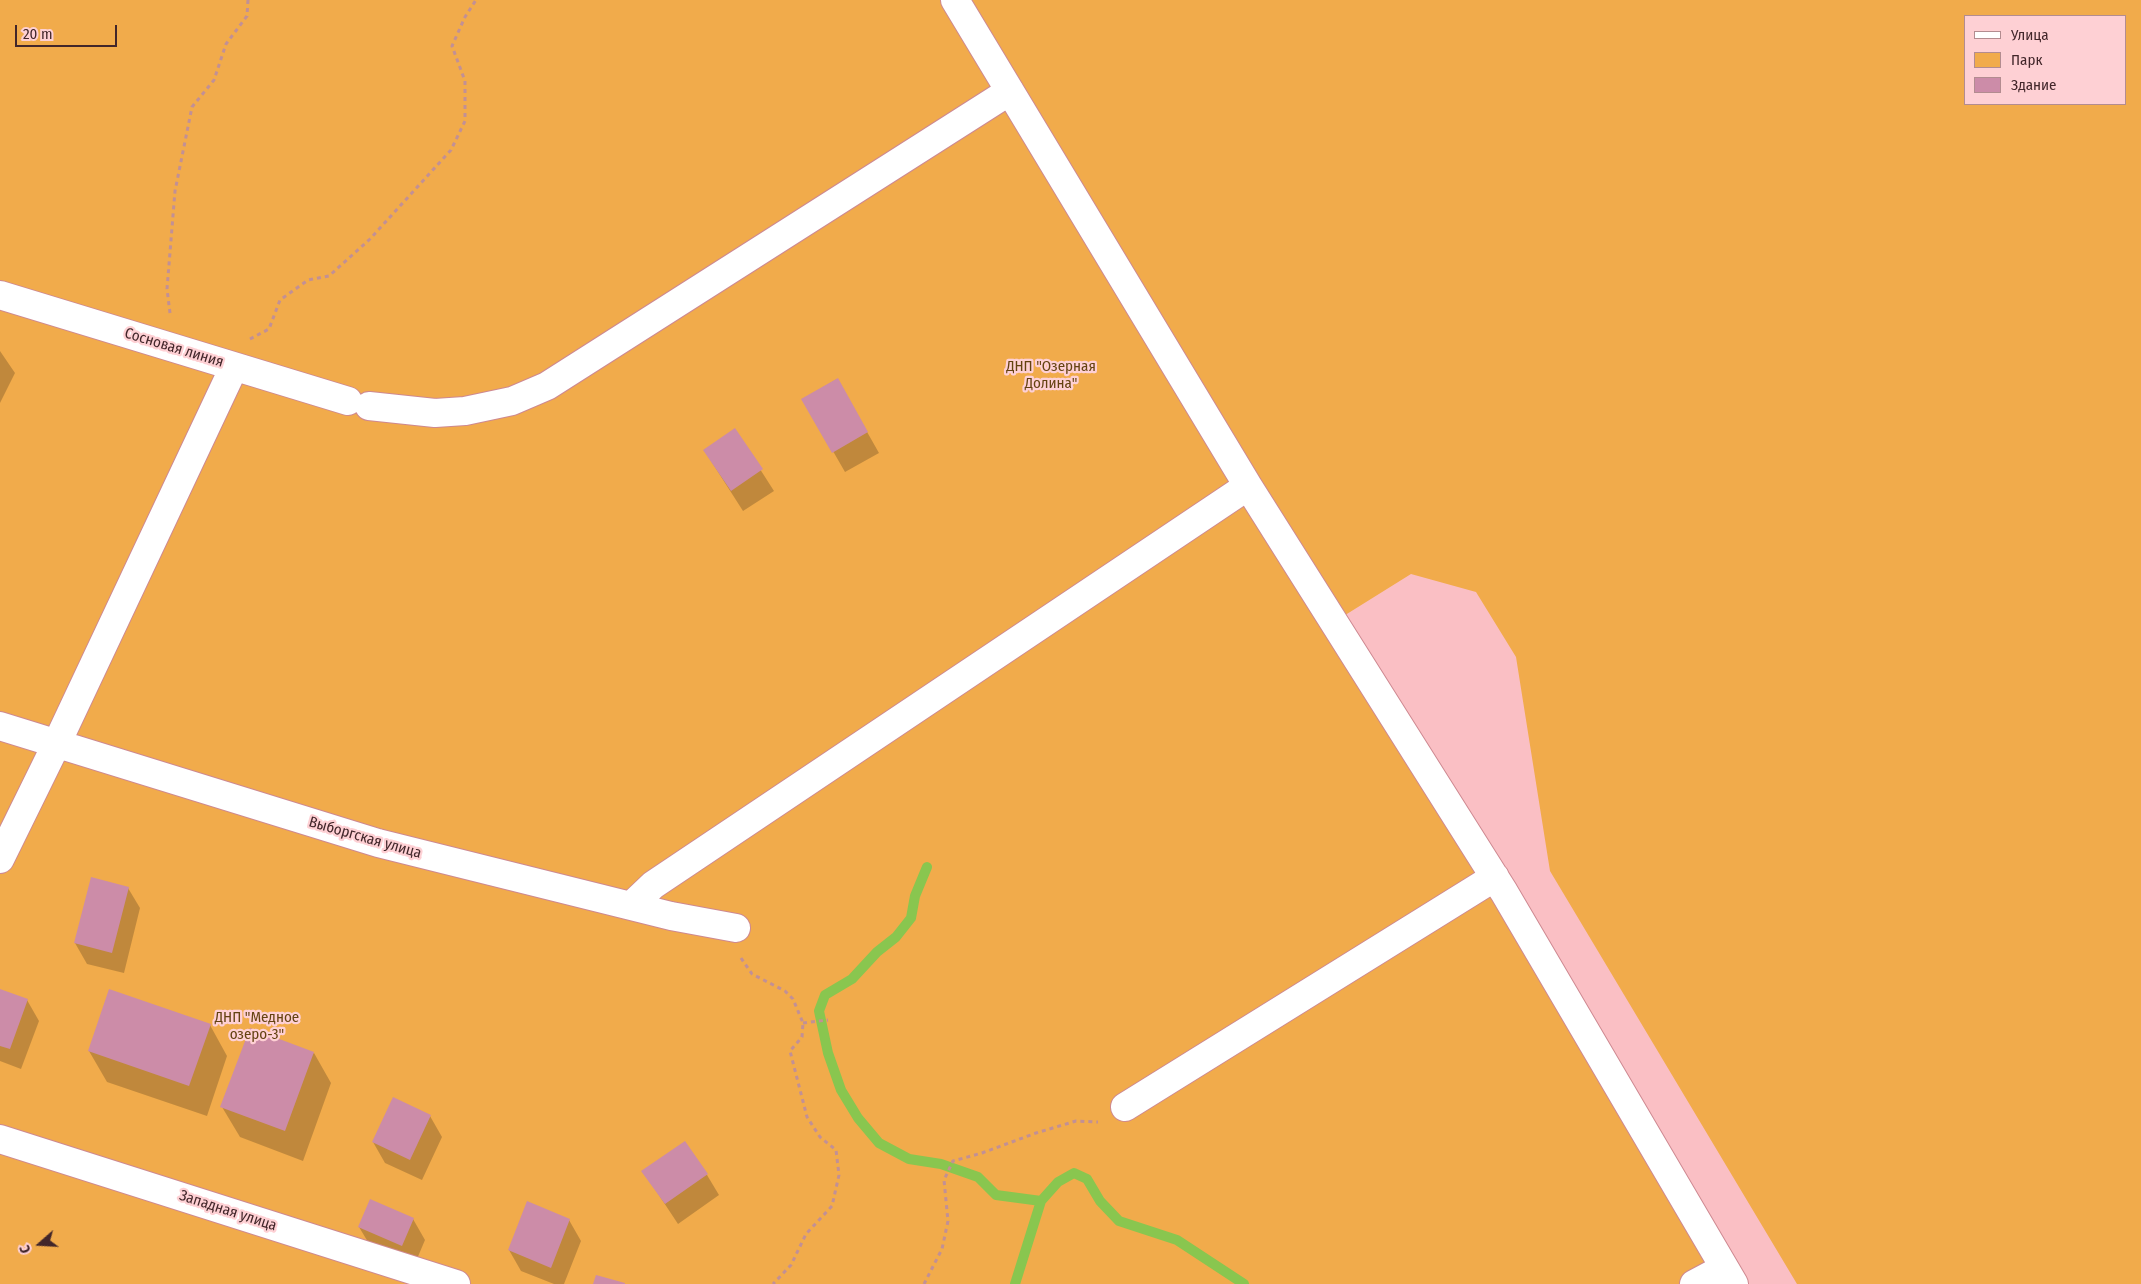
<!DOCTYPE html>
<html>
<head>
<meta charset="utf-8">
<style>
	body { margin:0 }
	#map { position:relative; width:2141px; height:1284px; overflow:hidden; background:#fabfc4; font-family:"Fira Sans Condensed",sans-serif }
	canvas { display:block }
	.legend { position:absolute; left:1964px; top:15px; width:162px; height:90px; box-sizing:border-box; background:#fed0d4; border:1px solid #b38c90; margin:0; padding:6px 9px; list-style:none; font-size:15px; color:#42262a }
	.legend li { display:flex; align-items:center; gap:10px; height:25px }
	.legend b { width:25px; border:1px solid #b38c90 }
	.north { position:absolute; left:15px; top:1219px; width:50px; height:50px; -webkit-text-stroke:4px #fed0d4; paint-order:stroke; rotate:251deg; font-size:14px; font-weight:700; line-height:20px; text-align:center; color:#42262a }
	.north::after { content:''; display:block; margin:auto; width:18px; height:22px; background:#42262a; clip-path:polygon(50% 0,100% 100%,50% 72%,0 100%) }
	.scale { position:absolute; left:15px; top:25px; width:102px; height:22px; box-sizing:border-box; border:2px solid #42262a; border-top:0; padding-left:6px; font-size:15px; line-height:18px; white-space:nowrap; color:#42262a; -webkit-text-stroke:4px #fed0d4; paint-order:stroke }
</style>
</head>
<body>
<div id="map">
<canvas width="2141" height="1284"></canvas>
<ul class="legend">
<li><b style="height:6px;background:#fff"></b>Улица</li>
<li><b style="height:14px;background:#f1ab4b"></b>Парк</li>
<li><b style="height:14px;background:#cc8ca8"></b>Здание</li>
</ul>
<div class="north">С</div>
<div class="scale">20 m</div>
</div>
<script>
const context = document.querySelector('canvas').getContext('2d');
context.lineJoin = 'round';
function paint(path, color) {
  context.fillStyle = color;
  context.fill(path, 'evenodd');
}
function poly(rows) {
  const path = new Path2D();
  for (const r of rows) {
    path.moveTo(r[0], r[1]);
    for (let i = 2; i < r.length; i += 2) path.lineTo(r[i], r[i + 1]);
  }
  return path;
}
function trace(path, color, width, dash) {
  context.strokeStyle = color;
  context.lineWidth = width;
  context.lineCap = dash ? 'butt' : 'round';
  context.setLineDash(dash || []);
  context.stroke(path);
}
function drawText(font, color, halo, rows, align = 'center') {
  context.font = font + ' "Fira Sans Condensed",sans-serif';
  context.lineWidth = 4.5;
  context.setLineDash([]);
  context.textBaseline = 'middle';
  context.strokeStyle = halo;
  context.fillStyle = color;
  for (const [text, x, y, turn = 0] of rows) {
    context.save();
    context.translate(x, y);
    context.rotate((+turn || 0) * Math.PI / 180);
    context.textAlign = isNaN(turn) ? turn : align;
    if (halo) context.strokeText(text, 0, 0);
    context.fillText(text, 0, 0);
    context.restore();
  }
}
paint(poly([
	[0,0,2141,0,2141,1284,1797,1284,1550,871,1516,657,1476,592,1411,574,1334,622,1736,1284,0,1284],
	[1965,16,2125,16,2125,104,1965,104]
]), '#f1ab4b');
paint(poly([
	[0,351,15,373,0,403],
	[837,379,879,453,845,472,803,399],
	[735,430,774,491,743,511,704,450],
	[128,888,140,908,124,973,87,964,75,943],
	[0,990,27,1000,39,1021,21,1069,0,1061],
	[210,1025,227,1056,207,1116,107,1082,89,1051],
	[314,1053,331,1083,303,1161,240,1137,222,1107],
	[430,1116,442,1137,422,1180,385,1163,373,1142],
	[643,1171,707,1175,719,1195,678,1224],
	[413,1219,425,1240,414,1266,371,1247,359,1227],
	[569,1220,581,1241,564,1284,554,1284,521,1271,509,1250]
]), '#0003');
trace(poly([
	[927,867,915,896,911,918,896,937,877,952,852,979,825,995,819,1011,828,1053,841,1090,858,1118,879,1143,909,1159,941,1164,978,1177,996,1195,1041,1201,1058,1182,1074,1173,1087,1179,1100,1201,1119,1221,1177,1240,1244,1284],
	[1015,1284,1041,1201]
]), '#89c64f', 10);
paint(poly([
	[838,378,868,432,832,453,801,399],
	[735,428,763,469,731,491,703,450],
	[91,877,129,887,112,953,74,943],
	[0,989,28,999,10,1049,0,1046],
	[109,989,211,1024,189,1086,88,1051],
	[250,1028,314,1052,285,1131,220,1107],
	[393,1097,431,1115,410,1160,372,1142],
	[685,1141,708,1174,665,1204,641,1171],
	[370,1199,414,1218,402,1246,358,1227],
	[527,1201,570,1219,551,1268,508,1250],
	[596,1275,625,1283,625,1284,593,1284]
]), '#cc8ca8');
const minor = poly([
	[955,0,1248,486,1504,892,1734,1284],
	[0,295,348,401],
	[369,406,435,413,465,411,512,401,547,386,1010,91],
	[0,726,378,843,671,916,736,928],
	[0,859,57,743,234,367],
	[632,905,653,885,1248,486],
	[1125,1107,1495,877],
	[0,1139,456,1284],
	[1694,1284,1724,1268]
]);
trace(minor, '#ce8991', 30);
trace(poly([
	[170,313,167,289,175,191,192,107,214,80,226,44,247,16,248,0],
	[250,339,269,329,280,300,308,280,329,276,370,239,451,150,465,121,465,81,452,46,465,17,476,0],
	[741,958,752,974,785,991,793,999,803,1023,802,1037,790,1051,807,1117,820,1137,836,1150,839,1175,832,1206,806,1234,791,1265,773,1284],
	[803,1023,828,1020],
	[924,1284,942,1249,948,1221,944,1180,953,1161,982,1153,1036,1133,1076,1121,1098,1122]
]), '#c29095', 3, [4, 4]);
trace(minor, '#fff', 28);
drawText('15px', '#42262a', '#fed0d4', [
	["Сосновая линия",174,348,17],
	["Выборгская улица",365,838,16],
	["Западная улица",228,1211,18]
]);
drawText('15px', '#644211', '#fed0d4', [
	["ДНП \"Озерная",1051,367],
	["Долина\"",1051,384],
	["ДНП \"Медное",257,1018],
	["озеро-3\"",257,1035]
]);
</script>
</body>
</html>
